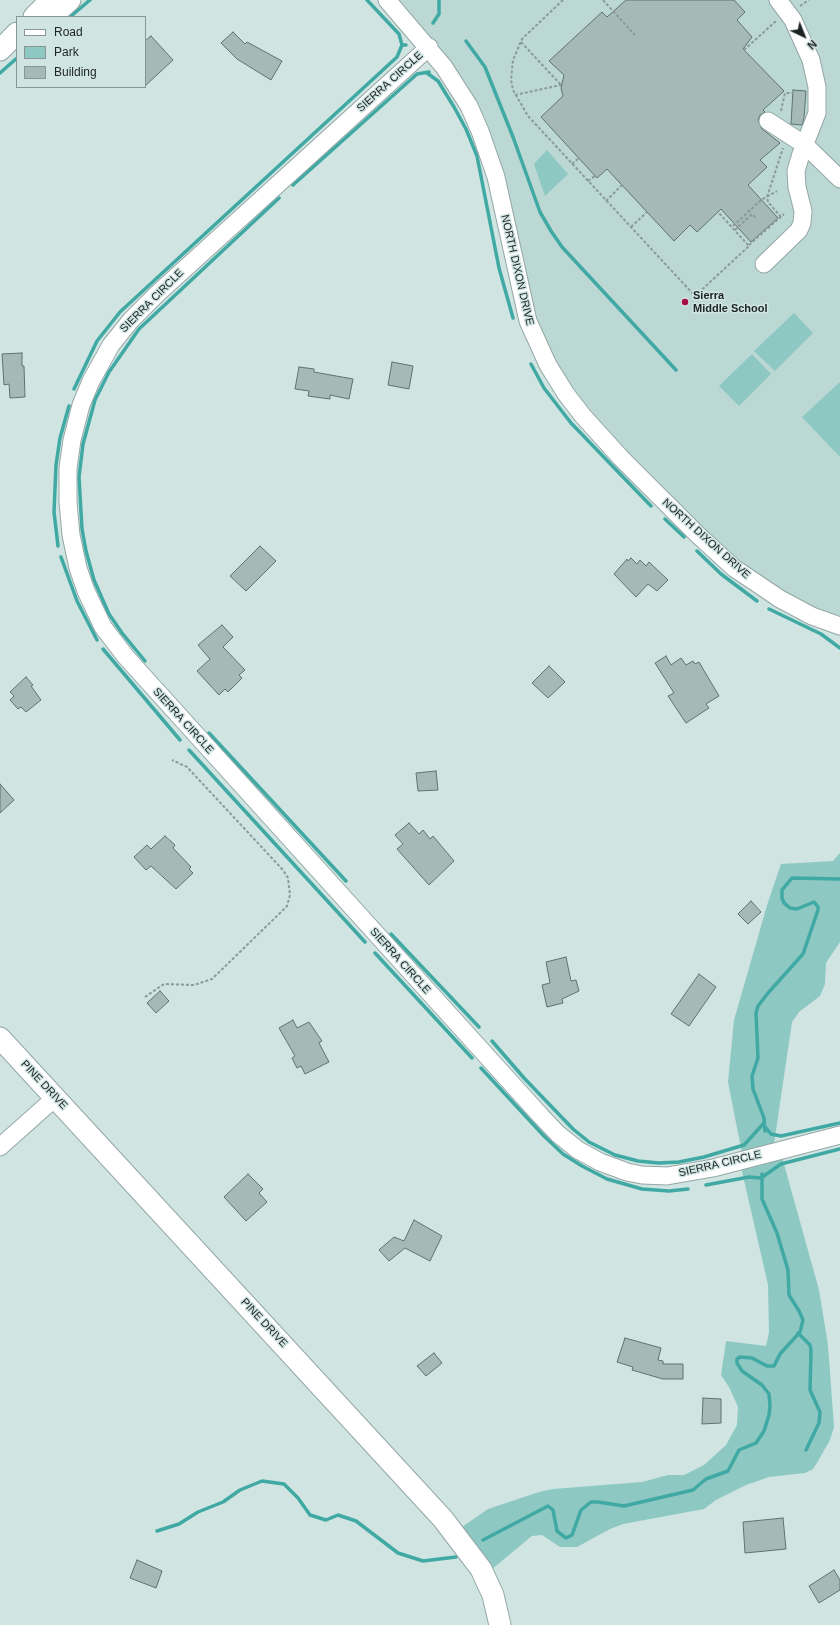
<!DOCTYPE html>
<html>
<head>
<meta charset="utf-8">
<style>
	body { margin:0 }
	#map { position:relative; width:840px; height:1625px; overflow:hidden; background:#d0e4e2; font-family:Arial,sans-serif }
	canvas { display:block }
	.legend { position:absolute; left:16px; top:16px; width:130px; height:72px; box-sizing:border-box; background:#d0e4e2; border:1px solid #889796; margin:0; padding:5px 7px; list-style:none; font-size:12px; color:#1c2323 }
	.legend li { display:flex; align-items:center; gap:8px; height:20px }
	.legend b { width:20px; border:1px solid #889796 }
	.north { position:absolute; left:784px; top:16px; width:40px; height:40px; -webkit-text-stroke:3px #d0e4e2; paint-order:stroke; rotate:137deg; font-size:11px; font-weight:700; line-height:16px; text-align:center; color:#1c2323 }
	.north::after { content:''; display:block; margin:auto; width:14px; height:18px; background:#1c2323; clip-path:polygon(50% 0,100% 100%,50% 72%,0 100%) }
</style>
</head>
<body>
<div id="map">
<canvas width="840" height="1625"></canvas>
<ul class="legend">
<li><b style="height:5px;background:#fff"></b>Road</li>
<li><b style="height:11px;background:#8dc8c3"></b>Park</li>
<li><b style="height:11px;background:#a5b9b7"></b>Building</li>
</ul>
<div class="north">N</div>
</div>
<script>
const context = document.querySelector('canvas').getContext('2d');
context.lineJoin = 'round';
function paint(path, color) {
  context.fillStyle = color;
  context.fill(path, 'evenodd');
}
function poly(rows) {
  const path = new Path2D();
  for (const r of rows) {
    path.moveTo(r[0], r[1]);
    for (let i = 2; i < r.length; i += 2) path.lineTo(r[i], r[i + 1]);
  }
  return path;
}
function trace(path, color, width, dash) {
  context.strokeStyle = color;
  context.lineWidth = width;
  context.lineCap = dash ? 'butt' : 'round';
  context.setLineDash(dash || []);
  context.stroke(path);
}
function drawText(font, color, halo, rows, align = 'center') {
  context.font = font + ' Arial,sans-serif';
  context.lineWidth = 3;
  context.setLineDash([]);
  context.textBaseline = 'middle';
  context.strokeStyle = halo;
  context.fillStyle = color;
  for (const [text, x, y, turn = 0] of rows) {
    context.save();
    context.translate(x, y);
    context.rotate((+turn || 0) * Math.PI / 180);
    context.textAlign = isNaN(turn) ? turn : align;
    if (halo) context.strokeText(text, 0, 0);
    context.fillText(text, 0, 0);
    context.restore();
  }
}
paint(poly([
	[398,0,840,0,840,618,818,610,783,592,732,555,679,505,605,430,575,393,554,361,533,312,504,179,491,136,477,106,448,58]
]), '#bbd8d5');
paint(poly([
	[547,150,568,174,545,196,534,164],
	[794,313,813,333,775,371,754,351],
	[752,354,771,374,739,406,719,386],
	[840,382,840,457,802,417],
	[840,853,840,942,826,963,825,984,820,996,799,1012,792,1022,774,1144,742,1153,728,1082,734,1020,768,902,781,864,833,861],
	[782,1157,819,1290,828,1345,834,1427,830,1440,818,1461,813,1469,805,1473,769,1477,746,1485,716,1500,704,1509,623,1524,610,1529,577,1547,560,1547,542,1535,532,1536,492,1569,462,1527,488,1509,539,1492,553,1489,642,1482,668,1475,684,1475,704,1465,726,1445,737,1425,738,1407,729,1387,721,1375,726,1341,766,1346,769,1332,768,1285,741,1167]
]), '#8dc8c3');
trace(poly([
	[367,0,399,34,402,45,406,45],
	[70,17,90,0],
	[433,23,439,14,439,0],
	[466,41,485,67,513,137,540,212,551,231,562,247,676,370],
	[0,73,17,58],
	[427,73,438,81,454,107,466,129,477,156,499,268,513,318],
	[293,185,417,74,429,72],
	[531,364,544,388,571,423,651,506],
	[74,389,97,341,120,312,397,57,402,45],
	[665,519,684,537],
	[58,546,54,512,56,465,60,438,69,406],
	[697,551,721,574,757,601],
	[61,557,77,601,97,640],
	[769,609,821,634,840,648],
	[103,649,180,740],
	[145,661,122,633,109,614,94,580,86,551,82,529,79,477,83,444,95,400,109,372,139,329,279,198],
	[209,733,346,881],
	[189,750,365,942],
	[391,934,479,1027],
	[375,953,472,1058],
	[492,1041,524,1078,573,1129,589,1142,615,1155,638,1161,659,1163,679,1162,704,1157,744,1145,764,1123],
	[481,1068,544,1136,563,1154,582,1166,607,1179,642,1189,669,1191,688,1189],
	[766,1128,771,1134,781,1136,840,1123],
	[765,1131,764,1118,753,1089,752,1076,758,1058,756,1013,758,1006,768,993,803,954,818,910,818,907,814,902,797,909,790,908,784,903,782,898,782,890,792,878,840,879],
	[706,1185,749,1177,761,1178,781,1164,840,1149],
	[798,1333,810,1345,811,1350,810,1390,820,1412,819,1423,806,1450],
	[157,1531,179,1524,198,1512,223,1502,240,1490,262,1481,284,1484,298,1498,310,1515,326,1520,338,1515,356,1521,398,1553,423,1561,456,1557],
	[483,1540,548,1506,553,1510,557,1531,566,1538,572,1535,581,1510,591,1502,598,1502,624,1506,693,1490,706,1479,728,1471,739,1450,756,1443,764,1431,769,1415,770,1406,769,1394,762,1385,742,1371,737,1363,737,1359,740,1357,752,1358,767,1366,774,1366,780,1354,800,1332,803,1320,799,1311,789,1295,788,1270,777,1233,762,1199,762,1174]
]), '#40a9a3', 3.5);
const building = poly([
	[626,0,734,0,745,12,737,20,752,37,743,49,784,91,763,110,765,112,760,115,758,120,762,129,780,143,760,160,767,167,748,185,778,218,751,242,721,209,697,232,690,225,674,241,607,169,597,178,541,117,563,96,561,88,564,75,549,61,602,12,607,17,626,0],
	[233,32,245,44,247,42,282,61,271,80,237,59,221,43,233,32],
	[151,36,173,60,145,86,145,41,151,36],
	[793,90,806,91,804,118,802,125,791,124,793,90],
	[22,353,22,366,24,366,25,397,10,398,9,384,4,385,2,354,22,353],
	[392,362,413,366,409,389,388,385,392,362],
	[299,367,314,369,314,372,353,379,349,399,330,395,330,399,308,396,309,391,295,389,299,367],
	[260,546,276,561,246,591,230,576,260,546],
	[631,558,637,564,640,560,646,566,649,562,668,580,657,591,648,584,636,597,614,574,627,559,628,561,631,558],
	[222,625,233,637,223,647,245,670,239,675,242,678,228,692,225,689,219,695,197,671,210,659,198,645,222,625],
	[666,656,671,665,681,658,686,665,693,661,695,664,699,662,719,696,706,704,709,708,686,723,668,696,674,693,655,663,666,656],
	[549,666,565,682,548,698,532,683,549,666],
	[26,677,33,685,31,686,41,700,26,712,21,707,18,709,10,700,14,696,10,692,26,677],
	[436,771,438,790,418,791,416,773,436,771],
	[0,784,14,800,0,813,0,784],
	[409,823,419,834,423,830,430,839,433,836,454,861,429,885,397,849,403,844,395,835,409,823],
	[165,836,175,845,173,848,191,867,189,869,193,873,176,889,151,866,146,870,134,857,147,845,151,849,165,836],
	[751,901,761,912,748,924,738,914,751,901],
	[566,957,571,981,576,980,579,991,562,999,563,1003,547,1007,542,985,550,983,546,962,566,957],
	[699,974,716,987,689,1026,671,1014,699,974],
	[160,991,169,1001,156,1013,147,1003,160,991],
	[293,1020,297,1028,309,1022,322,1041,319,1043,329,1062,305,1074,301,1066,297,1068,292,1058,295,1056,279,1028,293,1020],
	[248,1174,263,1189,259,1193,267,1202,246,1221,224,1197,248,1174],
	[414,1220,442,1236,430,1261,405,1248,389,1261,379,1250,394,1237,404,1241,414,1220],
	[625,1338,661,1348,658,1360,663,1361,663,1364,683,1364,683,1379,663,1379,632,1370,633,1367,617,1362,625,1338],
	[434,1353,442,1363,426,1376,417,1366,434,1353],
	[703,1398,721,1399,721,1423,702,1424,703,1398],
	[783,1518,786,1549,745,1553,743,1522,783,1518],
	[137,1560,162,1571,156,1588,130,1578,137,1560],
	[834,1570,840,1580,840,1590,819,1603,809,1586,834,1570]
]);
paint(building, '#a5b9b7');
trace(building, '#607270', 1);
const minor = poly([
	[387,0,444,67,469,106,480,131,496,177,528,321,548,365,566,394,583,416,621,458,698,535,734,568,780,599,812,616,840,626],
	[429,47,157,294,131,320,111,345,91,381,81,405,72,440,68,468,68,502,71,535,78,568,86,591,103,627,126,657,540,1115,558,1134,578,1150,600,1162,627,1172,642,1175,667,1176,713,1168,840,1135],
	[768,121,805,145,840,179],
	[764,264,799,230,802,223,803,211,797,187,796,171,801,154,817,113,817,87,811,60,793,20,778,0],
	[0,1147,56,1097]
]);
const major = poly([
	[34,17,51,0],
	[51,17,70,0],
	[0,50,17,33],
	[0,1038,443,1519,481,1569,493,1595,500,1625]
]);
trace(minor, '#93a7a5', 19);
trace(major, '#93a7a5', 23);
trace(poly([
	[563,0,522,39,513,60,511,80,513,90,528,116,695,296,749,246,718,212],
	[603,0,635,35],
	[800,6,809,0],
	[521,42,561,85],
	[744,50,776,21],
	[515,95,561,85],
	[781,111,785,93,793,93],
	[572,164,579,158],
	[588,181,595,176],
	[606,201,622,185],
	[781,217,768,202,767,197,783,148],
	[733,226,761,200,777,191],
	[631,227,647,212],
	[735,230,752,214,756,218],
	[749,245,784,214],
	[145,997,164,984,194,985,212,979,279,914,287,906,290,895,288,878,283,870,187,767,172,760]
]), '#8b9a99', 2, [3, 2]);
trace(minor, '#fff', 17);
trace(major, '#fff', 21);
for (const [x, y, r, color] of [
	[685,302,4,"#a60f44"]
]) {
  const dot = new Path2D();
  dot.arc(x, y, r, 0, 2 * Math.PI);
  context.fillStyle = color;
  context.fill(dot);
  trace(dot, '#d0e4e2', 1.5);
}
drawText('11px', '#1c2323', '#d0e4e2', [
	["SIERRA CIRCLE",390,82,-42],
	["NORTH DIXON DRIVE",517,270,77],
	["SIERRA CIRCLE",152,301,-45],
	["NORTH DIXON DRIVE",706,539,42],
	["SIERRA CIRCLE",183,721,48],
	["SIERRA CIRCLE",400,961,48],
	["PINE DRIVE",44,1085,47],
	["SIERRA CIRCLE",720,1164,-13],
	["PINE DRIVE",264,1323,47]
]);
drawText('bold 11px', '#1c2323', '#d0e4e2', [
	["Sierra",693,296],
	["Middle School",693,309]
], 'left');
</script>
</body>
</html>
